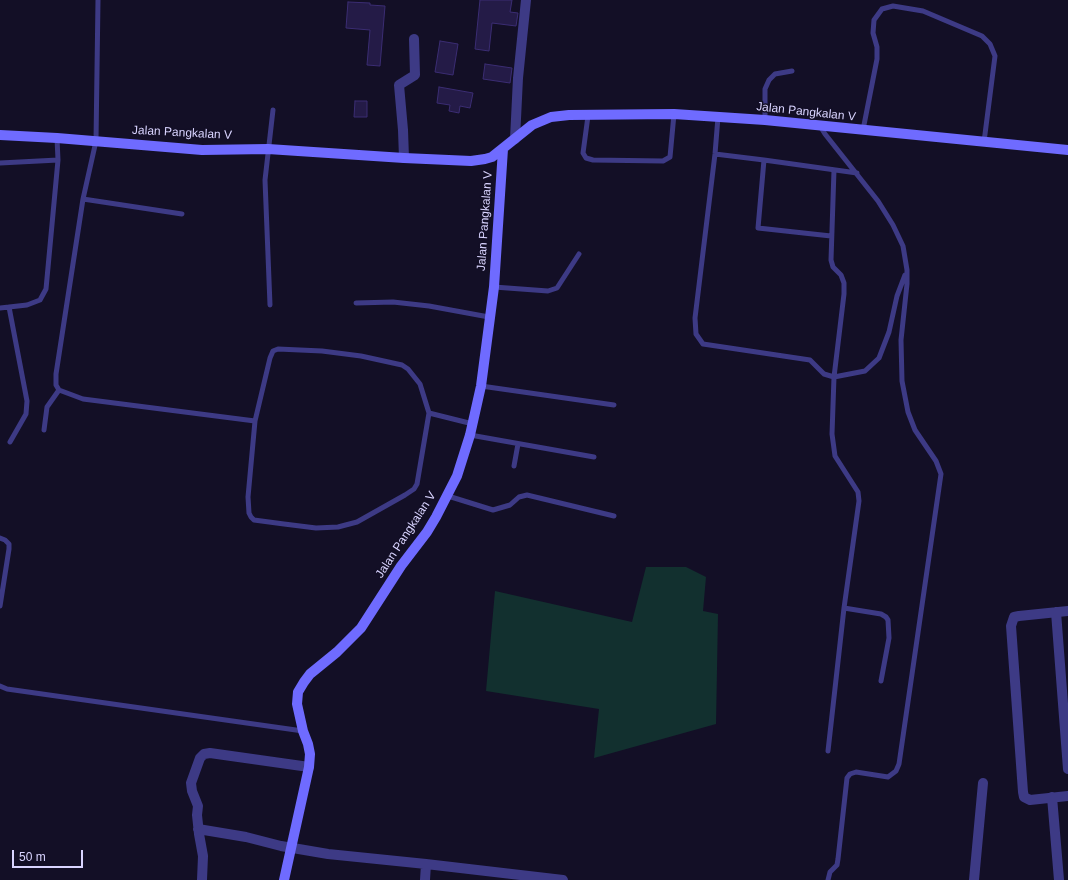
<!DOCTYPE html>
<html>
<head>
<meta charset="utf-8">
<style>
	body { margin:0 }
	#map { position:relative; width:1068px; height:880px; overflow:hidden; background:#130f26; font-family:Helvetica,sans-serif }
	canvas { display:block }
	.scale { position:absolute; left:12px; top:850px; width:71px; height:18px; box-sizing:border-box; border:2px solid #d9d4ff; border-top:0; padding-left:5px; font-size:12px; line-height:14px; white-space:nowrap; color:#d9d4ff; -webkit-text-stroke:3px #130f26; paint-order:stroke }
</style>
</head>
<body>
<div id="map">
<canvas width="1068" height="880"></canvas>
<div class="scale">50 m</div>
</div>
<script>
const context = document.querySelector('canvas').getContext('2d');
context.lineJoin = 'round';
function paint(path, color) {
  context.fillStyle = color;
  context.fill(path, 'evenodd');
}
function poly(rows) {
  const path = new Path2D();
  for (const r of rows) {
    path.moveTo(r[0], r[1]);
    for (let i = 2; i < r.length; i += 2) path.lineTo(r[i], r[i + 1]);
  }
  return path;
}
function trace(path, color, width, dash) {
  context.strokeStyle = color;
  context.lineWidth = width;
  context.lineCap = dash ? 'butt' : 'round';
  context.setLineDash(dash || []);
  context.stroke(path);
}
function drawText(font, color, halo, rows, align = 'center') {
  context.font = font + ' Helvetica,sans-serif';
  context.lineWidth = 3;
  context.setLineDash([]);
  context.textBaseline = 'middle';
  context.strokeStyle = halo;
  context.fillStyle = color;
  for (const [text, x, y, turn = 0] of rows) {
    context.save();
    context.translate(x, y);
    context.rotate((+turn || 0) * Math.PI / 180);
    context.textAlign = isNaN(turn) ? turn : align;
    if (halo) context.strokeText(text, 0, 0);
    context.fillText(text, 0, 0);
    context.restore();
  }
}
paint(poly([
	[646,567,686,567,706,577,703,611,718,614,716,724,594,758,599,709,486,691,495,591,632,622]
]), '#12302f');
const building = poly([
	[480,0,512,0,510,12,518,13,516,26,492,23,489,51,475,49,480,0],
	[348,2,370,3,370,5,385,6,380,66,367,65,370,30,346,28,348,2],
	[440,41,458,44,453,75,435,72,440,41],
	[485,64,512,68,510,83,483,79,485,64],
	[439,87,473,93,470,108,460,106,459,113,449,111,450,105,437,103,439,87],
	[355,101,367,101,367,117,354,117,355,101]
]);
paint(building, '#241b47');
trace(building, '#3b2d73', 1);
trace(poly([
	[98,0,96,141,83,199,56,374,56,385,59,390,83,399,255,421],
	[588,116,583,153,586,158,593,160,663,161,670,157,674,114],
	[718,117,715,154,695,318,696,334,703,344,810,360,824,374,834,377,844,294,844,283,841,275,833,267,831,260,834,170],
	[765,120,765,89,769,80,775,74,792,71],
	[820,126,825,134,878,201,893,225,903,246,907,270,907,284,901,340,902,381,908,412,915,430,936,461,941,474,899,764,896,771,888,777,856,772,850,774,847,778,838,859,837,865,830,872,828,880],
	[863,130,877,59,877,47,873,33,874,20,882,9,893,6,923,11,982,36,990,44,995,56,984,142],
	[715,154,764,160],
	[0,163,58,160],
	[83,199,182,214],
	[831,236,758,228,764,160,857,173],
	[494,287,548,291,557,288,579,254],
	[356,303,393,302,429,306,489,317],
	[270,305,265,180,273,110],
	[9,307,27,401,26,414,10,442],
	[0,308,27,305,40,300,46,289,58,160,57,138],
	[481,386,614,405],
	[429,413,417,484,414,489,405,495,357,522,338,527,316,528,284,524,254,520,251,517,249,513,248,497,255,421,270,358,273,351,278,349,322,351,361,356,402,365,408,369,420,384,429,413,473,424],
	[44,430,47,407,59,390],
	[470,435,594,457],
	[514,466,518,444],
	[448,496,493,510,510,505,519,497,527,495,614,516],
	[0,538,5,540,9,544,9,549,0,606],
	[844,608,881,614,886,617,888,620,889,638,881,681],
	[0,686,7,689,303,731],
	[828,751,844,608,859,501,858,492,835,456,832,434,834,377,865,371,879,358,889,332,897,296,905,275]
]), '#3d3a85', 5);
trace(poly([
	[515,139,518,78,526,0],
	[404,158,403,130,399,85,415,75,414,39],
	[1068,611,1019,616,1014,617,1011,626,1023,792,1024,797,1030,800,1068,796],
	[1056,612,1068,769],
	[1052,797,1059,880],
	[198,829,246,837,281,846,328,854,426,864,563,880],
	[202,880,203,856,199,834,197,815,198,806,192,791,191,783,200,758,204,754,210,753,309,767],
	[425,880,426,864],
	[974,880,983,783]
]), '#3d3a85', 10);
trace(poly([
	[0,135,57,138,202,150,268,149,404,158,471,161,485,159,492,157,532,125,551,117,569,115,674,114,765,120,1068,150],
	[284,880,309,767,310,754,308,744,303,731,297,704,298,692,304,682,310,674,337,652,361,628,401,566,427,532,436,517,457,476,470,435,481,386,494,287,503,149]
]), '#6f6bff', 10);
drawText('12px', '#d9d4ff', '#130f26', [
	["Jalan Pangkalan V",806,112,6],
	["Jalan Pangkalan V",182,133,3],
	["Jalan Pangkalan V",485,221,-86],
	["Jalan Pangkalan V",406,535,-57]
]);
</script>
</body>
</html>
